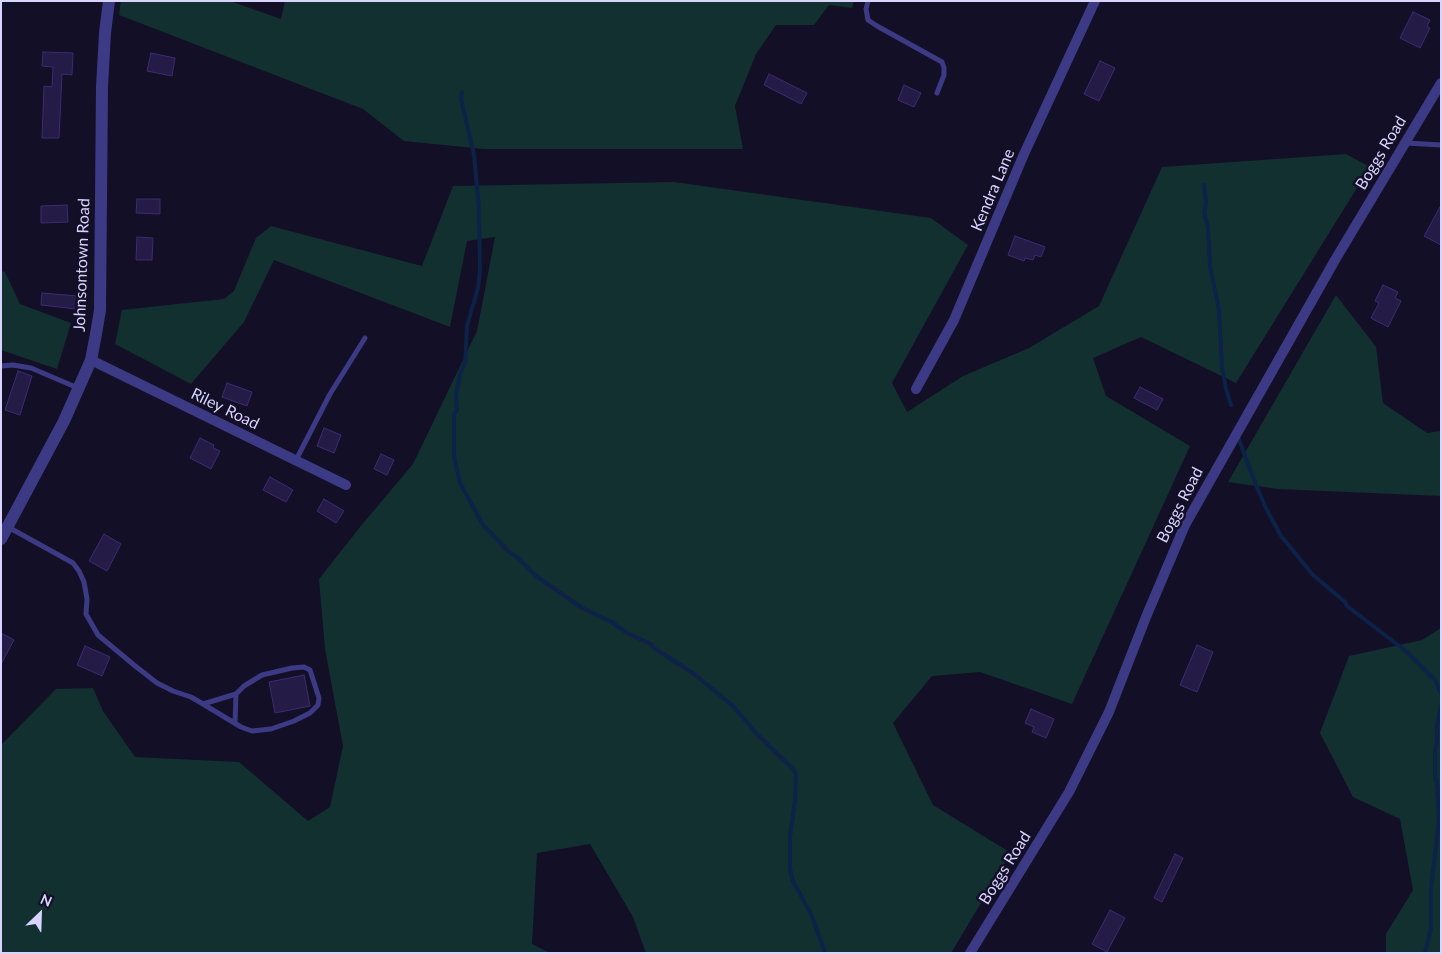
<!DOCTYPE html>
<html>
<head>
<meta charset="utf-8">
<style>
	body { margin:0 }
	#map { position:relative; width:1442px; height:954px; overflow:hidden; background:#130f26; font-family:Lato,sans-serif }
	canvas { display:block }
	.frame { position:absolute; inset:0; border:2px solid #d9d4ff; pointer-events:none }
	.north { position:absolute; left:15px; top:889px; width:50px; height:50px; -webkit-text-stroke:4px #130f26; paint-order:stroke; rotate:24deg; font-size:14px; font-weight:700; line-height:20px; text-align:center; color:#d9d4ff }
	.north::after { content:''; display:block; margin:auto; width:18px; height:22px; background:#d9d4ff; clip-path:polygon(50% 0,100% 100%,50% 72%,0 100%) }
</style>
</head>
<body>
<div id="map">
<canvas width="1442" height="954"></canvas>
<div class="frame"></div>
<div class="north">N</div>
</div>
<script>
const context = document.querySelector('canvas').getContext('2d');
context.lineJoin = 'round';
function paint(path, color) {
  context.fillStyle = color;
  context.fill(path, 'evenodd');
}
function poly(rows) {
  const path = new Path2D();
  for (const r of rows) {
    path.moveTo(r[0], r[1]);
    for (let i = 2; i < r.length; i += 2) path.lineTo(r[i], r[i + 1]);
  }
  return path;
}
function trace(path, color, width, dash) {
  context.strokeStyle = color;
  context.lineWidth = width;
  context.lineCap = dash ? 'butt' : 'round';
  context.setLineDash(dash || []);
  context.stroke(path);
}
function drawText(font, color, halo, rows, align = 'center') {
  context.font = font + ' Lato,sans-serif';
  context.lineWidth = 5;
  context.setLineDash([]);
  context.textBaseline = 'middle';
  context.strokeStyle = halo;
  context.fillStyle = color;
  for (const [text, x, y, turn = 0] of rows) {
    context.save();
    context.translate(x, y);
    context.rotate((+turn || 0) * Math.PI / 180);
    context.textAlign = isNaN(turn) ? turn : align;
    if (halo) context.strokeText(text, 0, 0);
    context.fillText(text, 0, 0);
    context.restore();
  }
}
paint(poly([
	[121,1,230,1,281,19,285,1,854,1,852,8,829,5,814,25,776,25,756,54,735,106,743,149,484,149,404,141,363,109,119,15],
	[1346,154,1370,167,1236,383,1141,337,1093,358,1106,396,1190,446,1072,704,980,672,932,676,893,723,933,805,1011,853,951,953,646,953,633,917,590,844,537,853,532,944,550,953,1,953,1,745,56,689,93,688,103,711,135,757,239,762,308,821,330,807,343,746,325,649,319,579,360,527,413,464,477,331,495,237,467,241,450,327,274,260,244,322,191,384,115,344,122,310,224,299,234,291,256,238,271,226,422,266,453,186,674,182,931,218,968,245,892,383,907,412,963,376,1029,348,1099,306,1162,167],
	[1,271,5,272,20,304,71,323,57,369,1,350],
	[1336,295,1376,347,1383,403,1427,433,1441,431,1441,496,1278,489,1228,482],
	[1441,517,1441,953,1386,953,1386,934,1413,890,1400,819,1353,797,1320,733,1349,656,1422,640,1441,628]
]), '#12302f');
trace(poly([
	[462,92,461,99,474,155,479,209,480,271,478,288,467,326,465,363,460,374,456,396,457,410,454,414,454,456,460,483,483,525,509,552,516,556,536,576,582,608,610,621,627,633,651,644,654,648,694,674,732,705,757,734,793,769,796,774,795,801,790,836,790,869,792,879,812,916,825,953],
	[1204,185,1206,203,1204,212,1208,227,1210,266,1219,310,1222,366,1226,389,1231,405],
	[1238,437,1255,483,1266,508,1281,536,1313,575,1345,602,1347,606,1407,652,1435,680,1441,694],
	[1425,953,1431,928,1431,889,1439,821,1437,783,1435,777,1435,751,1437,743,1437,726,1441,706]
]), '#0c2248', 4);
const building = poly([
	[1413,12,1430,20,1427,26,1430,28,1420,48,1400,38,1413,12],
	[43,52,73,53,72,75,62,74,59,138,42,138,44,86,52,87,53,67,42,66,43,52],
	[151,53,175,58,172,76,147,71,151,53],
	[1100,61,1115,68,1099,101,1084,94,1100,61],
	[769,74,807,93,801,104,764,85,769,74],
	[904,85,921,93,914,107,898,100,904,85],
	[137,199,160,199,160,214,136,213,137,199],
	[67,205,68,222,41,223,41,206,67,205],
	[1441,205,1441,245,1424,236,1441,205],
	[1015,236,1045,247,1041,257,1035,255,1033,260,1025,258,1024,261,1008,255,1015,236],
	[137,237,153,238,152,260,136,260,137,237],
	[1383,285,1398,292,1395,298,1401,301,1388,327,1371,318,1379,303,1375,301,1383,285],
	[42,293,78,296,77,309,41,305,42,293],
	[18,371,32,376,20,415,5,410,18,371],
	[227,383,252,392,247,406,222,397,227,383],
	[1140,387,1163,399,1157,410,1134,398,1140,387],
	[324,428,341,435,334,453,317,446,324,428],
	[200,438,214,445,213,448,220,451,211,469,190,458,200,438],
	[381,454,394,460,387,475,374,469,381,454],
	[270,477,293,490,286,502,263,490,270,477],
	[324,499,344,511,336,523,317,511,324,499],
	[104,534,121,544,107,571,89,561,104,534],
	[1,633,14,640,1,664,1,633],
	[1197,645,1213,652,1197,692,1180,685,1197,645],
	[85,646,110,657,102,676,77,665,85,646],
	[304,675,310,706,275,713,269,682,304,675],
	[1031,709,1054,719,1046,738,1032,732,1034,727,1025,723,1031,709],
	[1175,854,1183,858,1162,902,1154,898,1175,854],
	[1110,910,1125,918,1107,952,1092,944,1110,910]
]);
paint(building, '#241b47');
trace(building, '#3b2d73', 1);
trace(poly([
	[868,1,866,9,868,20,877,26,942,62,944,68,944,75,937,93],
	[1406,143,1441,145],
	[1,366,13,365,31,368,78,388],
	[296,460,330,394,365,338],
	[8,527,73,563,79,571,84,582,87,599,86,614,98,635,134,665,157,683,173,691,191,697,203,704,241,727,252,731,271,729,294,721,310,713,318,705,319,698,310,670,304,667,292,668,262,675,244,686,236,694,203,704],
	[235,723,236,694]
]), '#3d3a85', 5);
trace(poly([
	[91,360,346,485],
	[916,389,954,320,1024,154,1095,1],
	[970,953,1069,792,1109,712,1146,617,1185,525,1335,260,1441,83]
]), '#3d3a85', 10);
trace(poly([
	[1,539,64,421,91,360,96,334,100,310,102,87,105,33,109,1]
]), '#3d3a85', 12);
drawText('16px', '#d9d4ff', '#130f26', [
	["Boggs Road",1381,153,-59],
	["Kendra Lane",993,190,-67],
	["Johnsontown Road",82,265,-88],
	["Riley Road",225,409,26],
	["Boggs Road",1180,505,-63],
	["Boggs Road",1005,868,-58]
]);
</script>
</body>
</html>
